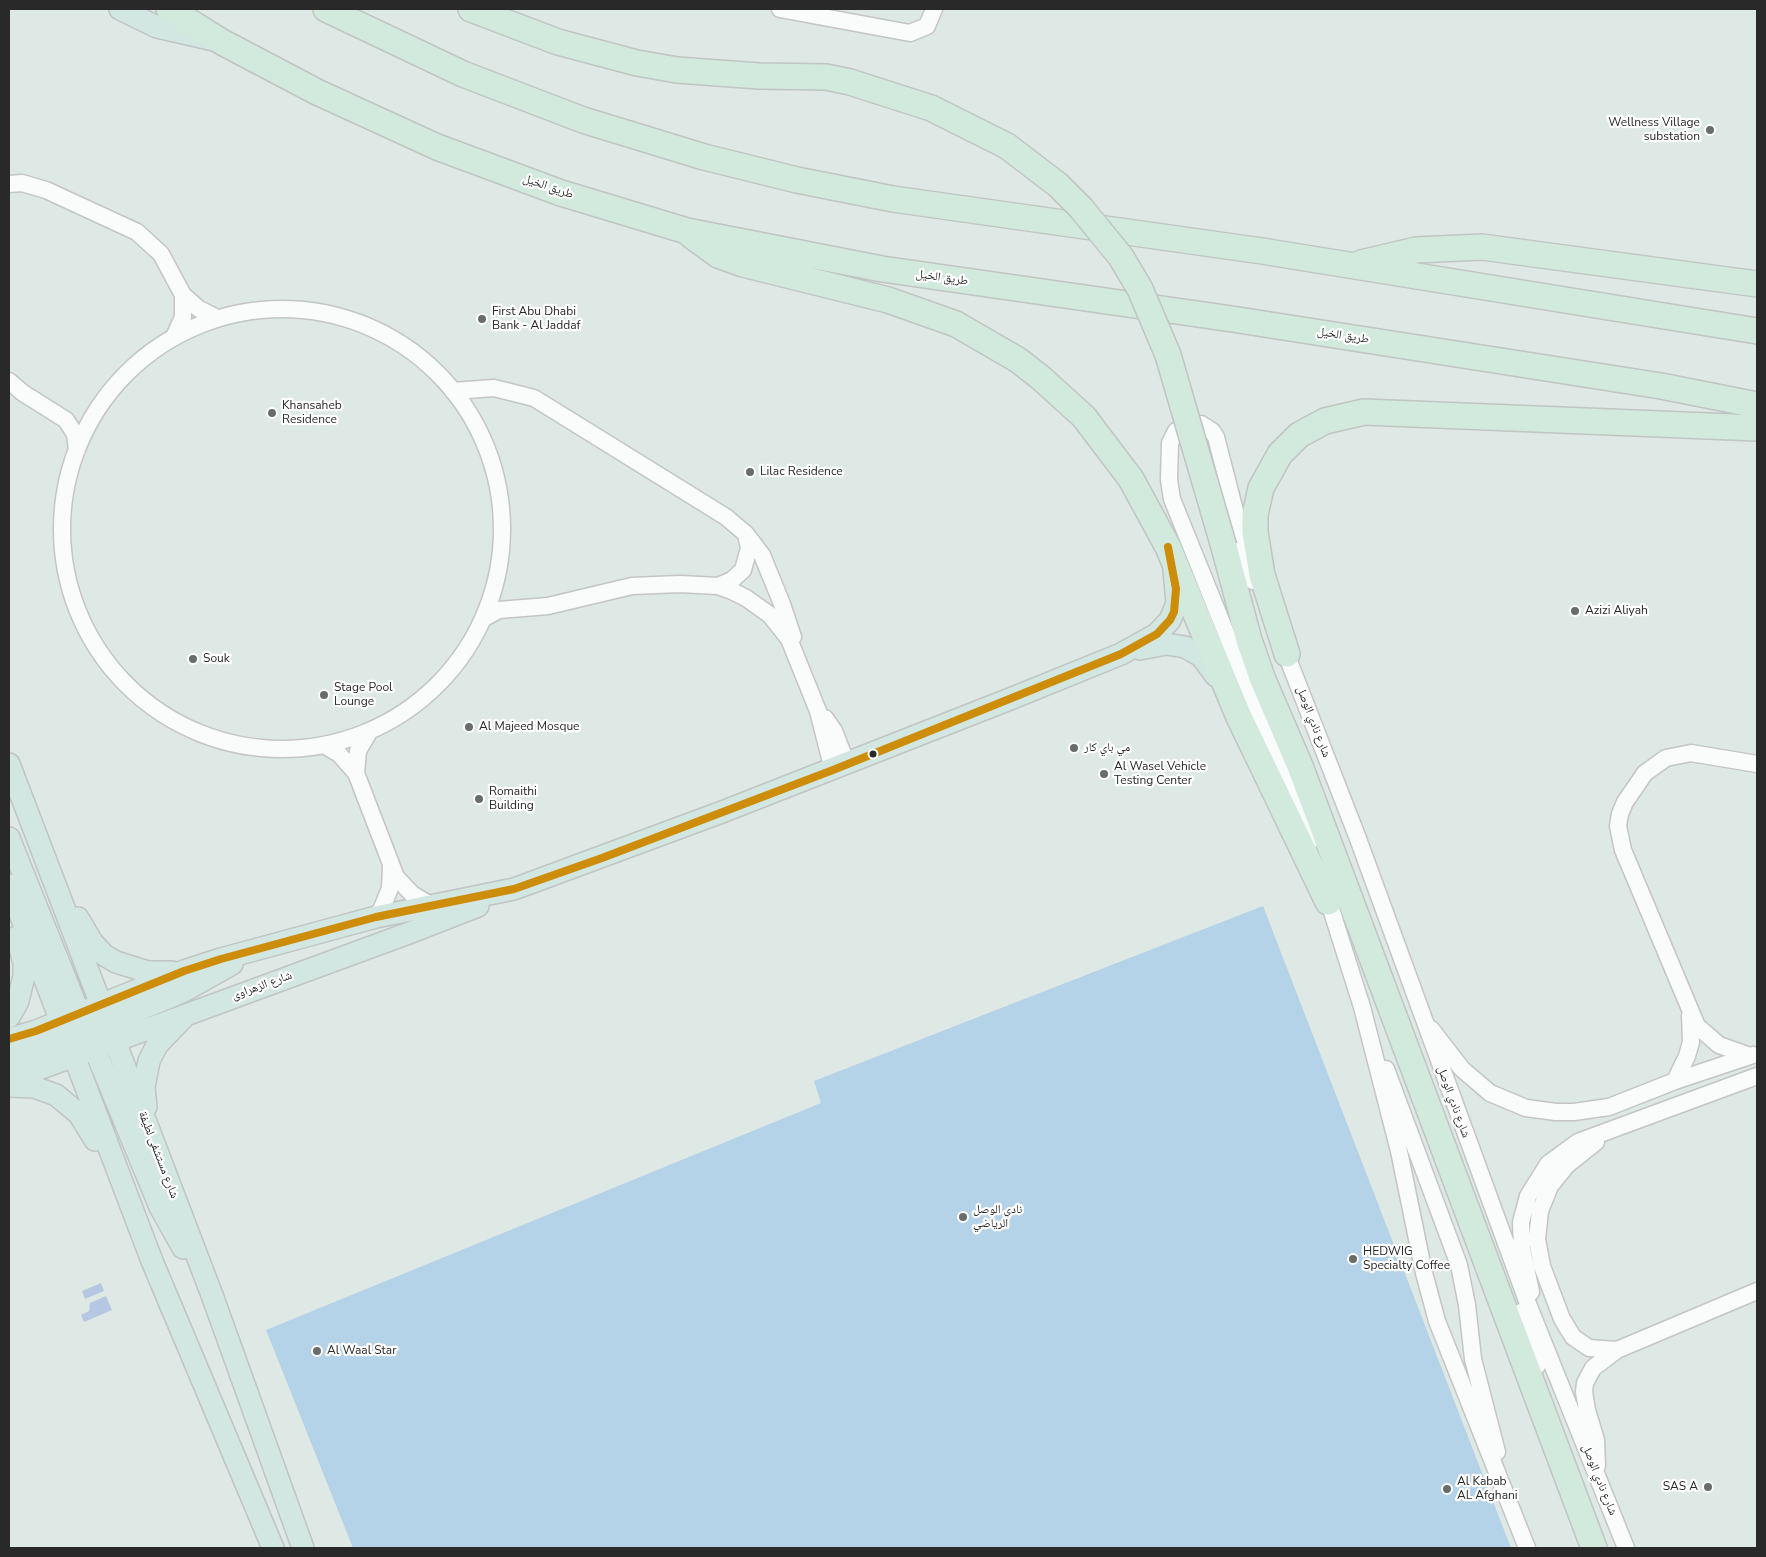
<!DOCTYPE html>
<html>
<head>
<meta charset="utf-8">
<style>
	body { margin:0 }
	#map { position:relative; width:1766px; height:1557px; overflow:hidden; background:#dee8e4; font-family:"Nunito Sans",sans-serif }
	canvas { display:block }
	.frame { position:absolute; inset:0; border:10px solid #292929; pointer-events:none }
</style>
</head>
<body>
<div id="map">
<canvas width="1766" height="1557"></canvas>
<div class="frame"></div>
</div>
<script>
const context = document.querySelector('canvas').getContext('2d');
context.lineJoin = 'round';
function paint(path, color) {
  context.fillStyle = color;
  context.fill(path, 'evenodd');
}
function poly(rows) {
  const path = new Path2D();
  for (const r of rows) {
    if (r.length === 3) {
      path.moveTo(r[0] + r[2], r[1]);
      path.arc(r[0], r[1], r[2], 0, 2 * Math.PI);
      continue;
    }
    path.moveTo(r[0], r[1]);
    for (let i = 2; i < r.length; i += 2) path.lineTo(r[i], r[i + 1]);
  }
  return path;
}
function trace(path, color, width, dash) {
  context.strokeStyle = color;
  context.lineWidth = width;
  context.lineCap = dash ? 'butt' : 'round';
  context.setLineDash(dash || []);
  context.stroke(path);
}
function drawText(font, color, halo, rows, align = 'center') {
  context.font = font + ' "Nunito Sans","Noto Naskh Arabic",sans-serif';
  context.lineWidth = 4.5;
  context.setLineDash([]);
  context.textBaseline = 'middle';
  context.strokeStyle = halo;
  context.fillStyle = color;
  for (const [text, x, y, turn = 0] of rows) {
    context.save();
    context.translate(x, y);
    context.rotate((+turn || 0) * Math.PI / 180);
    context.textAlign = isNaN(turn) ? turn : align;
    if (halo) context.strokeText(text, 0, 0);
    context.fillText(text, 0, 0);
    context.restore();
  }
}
paint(poly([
	[101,1283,104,1291,85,1299,82,1291],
	[106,1296,112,1310,84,1322,81,1315,89,1311,90,1303]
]), '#b6c7e3');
paint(poly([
	[1263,906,1511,1548,353,1548,266,1330,821,1103,814,1081]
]), '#b4d2e8');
const minor = poly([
	[780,9,910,33,927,26,934,9],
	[9,184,22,183,46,190,137,232,161,254,183,295,199,309,217,318],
	[282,529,220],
	[174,337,183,317,183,295],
	[9,381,23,393,66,420,75,434,77,450],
	[453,391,494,388,534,398,726,517,746,534,762,555,782,604,793,637],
	[1253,581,1216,437,1212,431,1201,424,1187,424,1176,431,1170,443,1169,480,1172,499,1310,841],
	[718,586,732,580,743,570,749,548,746,534],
	[484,618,499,610,548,606,632,586,680,584,718,586,732,591,746,598,770,615,789,639,818,711,833,770],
	[1283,646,1357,836,1530,1309,1626,1548],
	[825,718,834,731,847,764],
	[324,745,339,754,356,773,396,877,412,894,432,906],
	[356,773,358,751,369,732],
	[1326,893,1362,1007,1399,1151,1424,1273,1437,1321,1527,1548],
	[376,917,382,908,390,888,391,867],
	[1431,1029,1462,1069,1490,1093,1526,1108,1556,1112,1574,1112,1609,1107,1675,1081,1753,1055],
	[1750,1056,1719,1045,1697,1026,1623,850,1618,826,1620,814,1625,802,1645,773,1666,758,1691,753,1757,764],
	[1386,1069,1459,1265,1467,1305,1473,1359,1497,1452],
	[1675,1081,1687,1056,1691,1042,1690,1015],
	[1596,1142,1567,1165,1550,1186,1540,1211,1537,1239,1542,1266,1562,1319,1573,1337,1589,1348,1617,1350],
	[1531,1292,1522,1249,1521,1222,1528,1196,1548,1164,1578,1142,1757,1076],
	[1521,1312,1537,1366],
	[1597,1466,1596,1440,1587,1410,1584,1392,1585,1383,1593,1368,1617,1350,1757,1291]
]);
const major = poly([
	[120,9,157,27,214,40],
	[1140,649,1166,644,1185,647,1201,656,1216,676],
	[9,764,212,1295,303,1548],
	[9,838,79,1013,87,1024],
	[9,885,152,1261,273,1548],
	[78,918,92,942,104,955,116,962,148,972,172,972],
	[9,1017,18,1001,24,976,24,963,17,937],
	[95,1028,182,992,232,964],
	[9,1039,36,1031,184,971,221,959,376,917,514,889,722,812,1010,699,1121,654,1157,634,1170,620,1177,603,1174,571],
	[84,1039,98,1057,160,1207,183,1248],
	[9,1059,59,1042,77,1031],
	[9,1080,409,933,478,906],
	[9,1086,34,1087,56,1095,79,1114,95,1140],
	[146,1107,144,1087,149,1061,157,1045,183,1018]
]);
const highway = poly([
	[169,9,222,42,317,92,437,147,561,193,687,231,882,269,1232,319,1661,386,1757,405],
	[326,9,463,74,583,120,704,157,797,180,893,199,1262,251,1757,331],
	[471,9,558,42,637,63,677,70,759,76,826,77,850,82,931,108,1007,146],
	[692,236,718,255,743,264,888,300,956,324,1018,360,1041,378,1084,417,1131,479,1168,547,1239,717,1328,902],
	[1361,263,1416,250,1482,247,1757,284],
	[1224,547,1249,640,1263,680,1300,766,1594,1548],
	[1287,654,1262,575,1255,532,1255,515,1261,488,1280,454,1299,435,1325,421,1364,412,1757,428]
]);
trace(minor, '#c4c5c4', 19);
trace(major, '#c0c4c3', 24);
trace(highway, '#c0c4c3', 28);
trace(minor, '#fafcfb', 16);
trace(major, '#d2e6e2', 21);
trace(highway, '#d2e9dd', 25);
const highwayBridge = poly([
	[1007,146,1058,185,1081,208,1121,257,1140,289,1168,355,1224,547]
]);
trace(highwayBridge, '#c0c4c3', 28, []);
trace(highwayBridge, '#d2e9dd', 25);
trace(poly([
	[9,1039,36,1031,184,971,221,959,376,917,514,889,602,858,833,770,1121,654,1157,634,1170,620,1174,612,1176,589,1168,547]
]), '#ce8d08', 8);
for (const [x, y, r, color] of [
	[1710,130,5,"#686c6a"],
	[482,319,5,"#686c6a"],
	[272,413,5,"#686c6a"],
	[750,472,5,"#686c6a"],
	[1575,611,5,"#686c6a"],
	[193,659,5,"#686c6a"],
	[324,695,5,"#686c6a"],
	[469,727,5,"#686c6a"],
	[1074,748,5,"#686c6a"],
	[873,754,4.5,"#292929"],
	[1104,774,5,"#686c6a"],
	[479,799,5,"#686c6a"],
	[963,1217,5,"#686c6a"],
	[1353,1259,5,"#686c6a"],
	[317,1351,5,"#686c6a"],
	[1708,1487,5,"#686c6a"],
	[1447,1489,5,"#686c6a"]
]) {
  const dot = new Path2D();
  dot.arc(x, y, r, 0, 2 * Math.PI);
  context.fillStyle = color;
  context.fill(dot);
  trace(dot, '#fff', 2);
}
drawText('12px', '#292929', '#fff', [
	["Wellness Village",1700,123,"right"],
	["substation",1700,137,"right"],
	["First Abu Dhabi",492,312],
	["Bank - Al Jaddaf",492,326],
	["Khansaheb",282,406],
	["Residence",282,420],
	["Lilac Residence",760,472],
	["Azizi Aliyah",1585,611],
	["Souk",203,659],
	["Stage Pool",334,688],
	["Lounge",334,702],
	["Al Majeed Mosque",479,727],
	["مي باي كار",1084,748],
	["Al Wasel Vehicle",1114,767],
	["Testing Center",1114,781],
	["Romaithi",489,792],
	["Building",489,806],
	["نادي الوصل",973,1210],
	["الرياضي",973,1224],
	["HEDWIG",1363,1252],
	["Specialty Coffee",1363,1266],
	["Al Waal Star",327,1351],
	["Al Kabab",1457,1482],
	["AL Afghani",1457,1496],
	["SAS A",1698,1487,"right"]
], 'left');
drawText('12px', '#292929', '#fff', [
	["طريق الخيل",548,187,19],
	["طريق الخيل",942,278,8],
	["طريق الخيل",1343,336,9],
	["شارع نادي الوصل",1313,722,69],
	["شارع الزهراوى",262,986,-20],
	["شارع نادي الوصل",1453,1102,70],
	["شارع مستشفى لطيفة",158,1155,69],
	["شارع نادي الوصل",1599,1480,68]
]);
</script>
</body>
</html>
